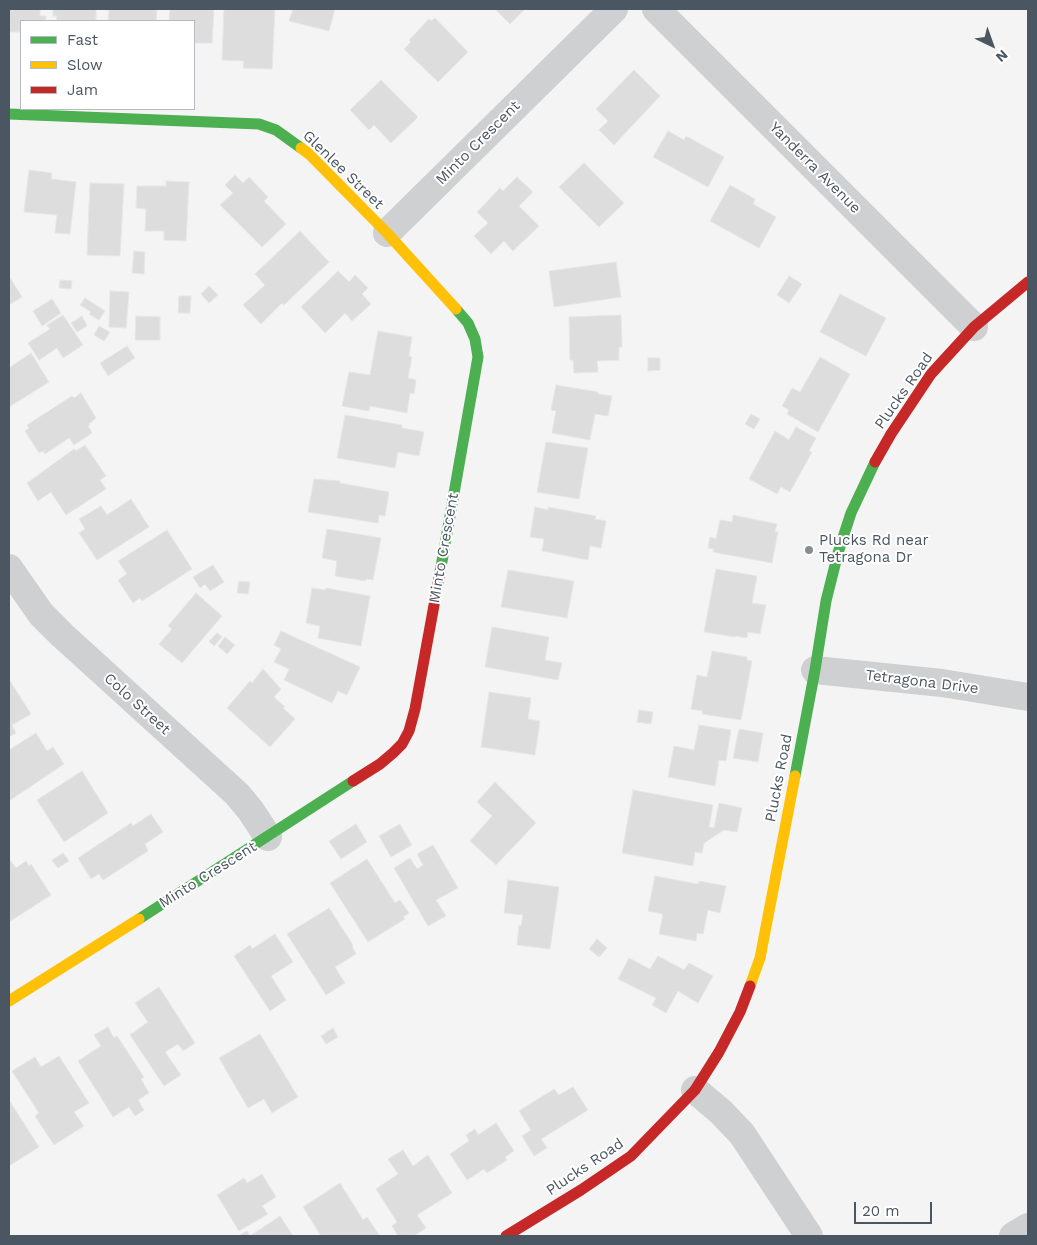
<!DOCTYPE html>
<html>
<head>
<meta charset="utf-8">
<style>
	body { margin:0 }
	#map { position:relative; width:1037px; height:1245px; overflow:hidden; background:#f4f4f4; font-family:"Work Sans",sans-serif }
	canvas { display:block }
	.frame { position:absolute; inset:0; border:10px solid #4a5661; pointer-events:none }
	.legend { position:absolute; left:20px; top:20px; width:175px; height:90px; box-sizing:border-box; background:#fff; border:1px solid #b7bbc0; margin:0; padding:6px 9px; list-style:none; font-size:15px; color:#4a5661 }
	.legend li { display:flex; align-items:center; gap:10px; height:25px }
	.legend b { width:25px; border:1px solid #b7bbc0 }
	.north { position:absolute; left:967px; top:20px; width:50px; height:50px; -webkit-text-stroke:4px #fff; paint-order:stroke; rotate:138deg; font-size:14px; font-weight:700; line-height:20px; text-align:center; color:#4a5661 }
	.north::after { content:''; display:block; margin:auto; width:18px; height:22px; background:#4a5661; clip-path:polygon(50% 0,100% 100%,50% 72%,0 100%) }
	.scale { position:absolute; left:854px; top:1202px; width:78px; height:22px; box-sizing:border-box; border:2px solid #4a5661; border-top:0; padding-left:6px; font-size:15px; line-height:18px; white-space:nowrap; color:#4a5661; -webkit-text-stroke:4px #fff; paint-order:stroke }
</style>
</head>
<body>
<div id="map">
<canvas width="1037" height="1245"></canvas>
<div class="frame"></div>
<ul class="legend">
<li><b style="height:6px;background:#4caf50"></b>Fast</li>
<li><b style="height:6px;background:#ffc107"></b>Slow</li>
<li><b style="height:6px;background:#c62828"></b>Jam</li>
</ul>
<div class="north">N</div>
<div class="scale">20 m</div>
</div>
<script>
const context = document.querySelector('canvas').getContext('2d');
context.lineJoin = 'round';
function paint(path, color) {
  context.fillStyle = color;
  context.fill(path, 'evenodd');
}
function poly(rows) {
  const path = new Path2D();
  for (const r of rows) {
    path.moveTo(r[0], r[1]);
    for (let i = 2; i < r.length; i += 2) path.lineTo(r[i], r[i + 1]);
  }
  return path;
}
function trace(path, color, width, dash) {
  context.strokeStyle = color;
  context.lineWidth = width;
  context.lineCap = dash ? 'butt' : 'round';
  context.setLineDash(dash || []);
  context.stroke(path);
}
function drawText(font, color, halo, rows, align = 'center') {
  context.font = font + ' "Work Sans",sans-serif';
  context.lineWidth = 4;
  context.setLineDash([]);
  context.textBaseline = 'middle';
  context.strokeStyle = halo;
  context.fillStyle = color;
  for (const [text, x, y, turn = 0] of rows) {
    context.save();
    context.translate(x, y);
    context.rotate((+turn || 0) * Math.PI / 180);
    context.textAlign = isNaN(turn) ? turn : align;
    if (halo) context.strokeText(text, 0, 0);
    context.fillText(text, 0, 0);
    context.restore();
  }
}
const building = poly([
	[9,9,40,9,40,16,46,16,45,21,21,21,21,32,9,32,9,9],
	[53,9,96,9,96,21,56,21,57,16,53,16,53,9],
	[109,9,157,9,156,21,108,21,109,9],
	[170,9,214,9,212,43,194,43,194,21,169,21,170,9],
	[224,9,275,9,272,69,243,68,244,61,222,60,224,9],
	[293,9,335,9,329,31,289,21,293,9],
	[495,9,525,9,510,24,495,9],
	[435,18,468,52,438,82,404,49,411,42,409,40,429,19,431,21,435,18],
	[634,70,660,96,614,145,599,130,608,121,596,109,634,70],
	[381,80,418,117,391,143,374,125,369,130,350,110,381,80],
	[668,131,684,140,686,136,724,157,708,187,653,157,668,131],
	[584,163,624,203,599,227,559,187,584,163],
	[29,170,52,173,51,179,76,182,70,234,55,233,57,215,24,212,29,170],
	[235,175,243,183,249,177,268,197,264,201,286,224,262,247,220,205,233,193,225,185,235,175],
	[517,177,533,192,519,206,539,226,513,251,504,241,491,254,474,236,488,223,477,212,500,188,503,191,517,177],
	[166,181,189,182,186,241,164,240,164,231,145,231,146,209,136,208,137,186,166,186,166,181],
	[90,183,124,184,120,256,87,255,90,183],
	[730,185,755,199,753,204,776,217,759,248,710,221,730,185],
	[300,231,329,262,284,305,282,303,261,324,243,305,265,285,255,274,300,231],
	[134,251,145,252,144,274,132,273,134,251],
	[616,262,621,297,554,307,549,271,616,262],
	[338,271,349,282,355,275,368,288,362,294,371,304,352,321,345,313,325,333,301,307,338,271],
	[9,276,22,297,9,305,9,276],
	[789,276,802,284,789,303,777,295,789,276],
	[60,280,72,281,71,289,59,288,60,280],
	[209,286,218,295,209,303,201,294,209,286],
	[110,291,129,292,126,328,109,327,110,291],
	[840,294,886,318,866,356,820,332,840,294],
	[179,296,191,296,190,313,178,313,179,296],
	[85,298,105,311,99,320,89,314,91,312,80,305,85,298],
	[52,299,61,313,42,326,33,311,52,299],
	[63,315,83,345,63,358,57,348,39,360,28,343,50,329,47,325,63,315],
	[621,315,622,347,619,347,619,360,597,361,598,372,574,373,573,360,570,360,569,317,621,315],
	[82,316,87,326,77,332,71,323,82,316],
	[136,316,160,317,160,340,135,340,136,316],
	[99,326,110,332,104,341,94,335,99,326],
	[378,331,412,337,409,356,412,357,408,378,416,380,414,394,410,393,407,413,370,406,369,411,342,406,349,372,370,375,378,331],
	[127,346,135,358,108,376,100,363,127,346],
	[31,353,49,382,9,407,9,368,31,353],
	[820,357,850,374,818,432,787,414,789,410,782,406,792,388,800,392,820,357],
	[648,358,660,358,660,370,648,371,648,358],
	[556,385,598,392,598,394,612,396,608,416,595,414,590,440,552,433,556,411,551,410,556,385],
	[81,393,96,418,89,424,90,425,88,426,92,433,74,445,69,438,45,454,43,451,39,453,25,431,29,428,27,425,72,396,74,398,81,393],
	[751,414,760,419,754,429,745,424,751,414],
	[345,415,402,425,402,428,424,432,419,456,398,452,395,468,337,458,345,415],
	[796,427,816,438,809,451,812,452,790,492,781,487,777,494,749,479,775,431,789,440,796,427],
	[546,442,588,448,579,499,537,492,546,442],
	[85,445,106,476,100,480,106,489,66,515,51,492,38,501,27,483,74,449,76,451,85,445],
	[314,479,340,481,340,483,389,492,385,516,379,515,378,523,308,512,314,479],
	[131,499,149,527,97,560,79,533,85,529,79,519,101,506,107,515,131,499],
	[535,507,548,510,548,507,596,516,595,519,606,521,601,548,590,546,588,560,542,551,544,539,530,537,535,507],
	[733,515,777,524,775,532,778,532,772,563,713,552,714,549,708,548,710,537,716,539,720,520,732,522,733,515],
	[327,529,381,538,373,580,366,579,366,581,335,576,337,561,322,558,327,529],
	[167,530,192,569,142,601,140,598,133,603,118,580,127,574,118,561,167,530],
	[213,565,224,582,210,591,205,584,200,588,193,577,213,565],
	[716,569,757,576,752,603,766,605,760,634,748,632,747,638,736,636,735,637,704,632,716,569],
	[508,570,574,581,567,618,501,607,508,570],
	[239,581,250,582,248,594,237,593,239,581],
	[312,588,326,590,326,588,370,596,361,646,318,638,320,626,306,623,312,588],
	[196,593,222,616,182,663,159,644,172,629,168,626,196,593],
	[492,627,549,637,545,660,562,663,558,680,485,667,492,627],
	[281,631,360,667,347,695,338,691,332,703,284,680,289,669,274,662,281,649,274,645,281,631],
	[217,633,222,637,214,646,209,641,217,633],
	[225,637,235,645,227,654,218,646,225,637],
	[712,651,747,657,747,660,752,661,741,720,702,714,703,711,691,709,697,675,707,677,712,651],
	[263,669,281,689,274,697,285,707,283,708,295,719,270,747,227,708,250,681,252,683,263,669],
	[9,681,10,681,31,714,12,725,16,733,9,737,9,681],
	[489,692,531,698,528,719,540,721,535,755,481,747,489,692],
	[639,710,653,712,651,724,637,722,639,710],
	[699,725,731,730,726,761,719,760,715,786,668,777,674,746,694,750,699,725],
	[739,729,763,733,758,762,733,758,739,729],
	[36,733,47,751,53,747,64,764,9,801,9,750,36,733],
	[82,771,108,813,64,842,37,800,82,771],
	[495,782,536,823,496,865,470,841,492,816,477,802,495,782],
	[633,790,713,805,709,827,714,828,719,803,742,808,737,832,724,830,704,843,702,853,695,852,693,866,622,853,633,790],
	[151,814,163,832,145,844,148,851,103,880,99,874,91,879,78,858,131,823,133,826,151,814],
	[356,824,367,842,341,859,329,841,356,824],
	[400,824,412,845,391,857,379,836,400,824],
	[433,845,458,888,436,900,446,916,428,926,394,868,410,858,417,869,423,865,417,854,433,845],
	[63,853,69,861,58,868,52,860,63,853],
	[9,859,16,868,26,861,29,866,31,864,51,895,9,922,9,859],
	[367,859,395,903,400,900,409,913,403,917,405,919,368,942,330,883,367,859],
	[655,876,698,884,699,881,726,886,720,913,708,910,703,934,697,933,696,941,659,934,663,914,648,911,655,876],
	[508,880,559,887,550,949,517,945,519,925,521,926,523,915,504,913,508,880],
	[329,908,353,945,352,946,356,954,335,967,345,983,326,995,287,934,329,908],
	[275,934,293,962,271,976,286,1000,270,1011,234,956,250,945,252,949,275,934],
	[597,939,607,948,599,957,589,949,597,939],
	[658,956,684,970,689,963,713,976,698,1003,678,991,666,1013,652,1005,656,998,618,979,629,958,650,969,658,956],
	[159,987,195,1043,183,1051,178,1044,165,1052,181,1075,164,1086,130,1035,148,1022,135,1003,159,987],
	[108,1027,114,1038,117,1036,144,1077,141,1079,149,1093,138,1100,144,1110,135,1116,129,1107,113,1117,78,1061,101,1046,94,1035,108,1027],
	[333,1028,338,1037,326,1044,321,1036,333,1028],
	[260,1034,298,1097,272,1113,264,1099,248,1108,219,1058,260,1034],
	[59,1056,89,1103,74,1112,84,1126,54,1145,35,1116,39,1113,12,1071,35,1057,41,1067,59,1056],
	[573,1087,588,1110,541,1139,547,1148,534,1156,522,1136,531,1130,519,1111,554,1089,559,1095,573,1087],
	[9,1100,39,1147,9,1166,9,1100],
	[496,1123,514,1151,505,1157,507,1160,487,1173,484,1169,467,1180,450,1154,469,1141,466,1135,475,1129,478,1135,496,1123],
	[403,1150,413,1166,428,1155,452,1193,417,1215,426,1228,414,1236,398,1236,392,1226,397,1222,376,1189,398,1174,388,1159,403,1150],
	[262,1174,276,1197,262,1206,268,1214,239,1231,217,1195,244,1178,247,1183,262,1174],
	[340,1183,363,1220,367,1217,380,1236,321,1236,303,1207,340,1183],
	[280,1216,293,1236,238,1236,247,1231,250,1236,280,1216]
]);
paint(building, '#ddddde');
trace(building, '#e5e6e7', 1);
trace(poly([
	[656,9,974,327],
	[387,233,614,9],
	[9,568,41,614,62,635,237,794,251,811,268,837],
	[815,670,942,683,1028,697],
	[695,1090,721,1112,742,1134,809,1236],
	[1013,1236,1028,1227]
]), '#ced0d2', 28);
trace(poly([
	[9,114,259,124,276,130,301,148],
	[441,567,478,357,475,339,468,323,456,309],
	[795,776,815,670,826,601,838,553,851,513,875,462],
	[139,919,353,781]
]), '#4caf50', 11);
trace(poly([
	[301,148,309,154,387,233,456,309],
	[750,986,760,958,795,776],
	[9,1001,139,919]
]), '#ffc107', 11);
trace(poly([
	[875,462,891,434,931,374,974,327,1028,282],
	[353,781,380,764,393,753,402,744,409,731,415,709,441,567],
	[506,1236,581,1190,631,1156,695,1090,719,1052,740,1012,750,986]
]), '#c62828', 11);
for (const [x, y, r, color] of [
	[809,550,5,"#868d94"]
]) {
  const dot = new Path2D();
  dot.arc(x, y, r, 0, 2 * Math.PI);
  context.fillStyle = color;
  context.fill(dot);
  trace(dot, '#fff', 2);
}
drawText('15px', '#4a5661', '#fff', [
	["Minto Crescent",478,143,-45],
	["Yanderra Avenue",815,168,45],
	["Glenlee Street",343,170,44],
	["Plucks Road",904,391,-55],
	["Minto Crescent",444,548,-80],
	["Tetragona Drive",922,682,7],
	["Colo Street",137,704,42],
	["Plucks Road",779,778,-79],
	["Minto Crescent",208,875,-32],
	["Plucks Road",585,1167,-34]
]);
drawText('15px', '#4a5661', '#fff', [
	["Plucks Rd near",819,541],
	["Tetragona Dr",819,558]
], 'left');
</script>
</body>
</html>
